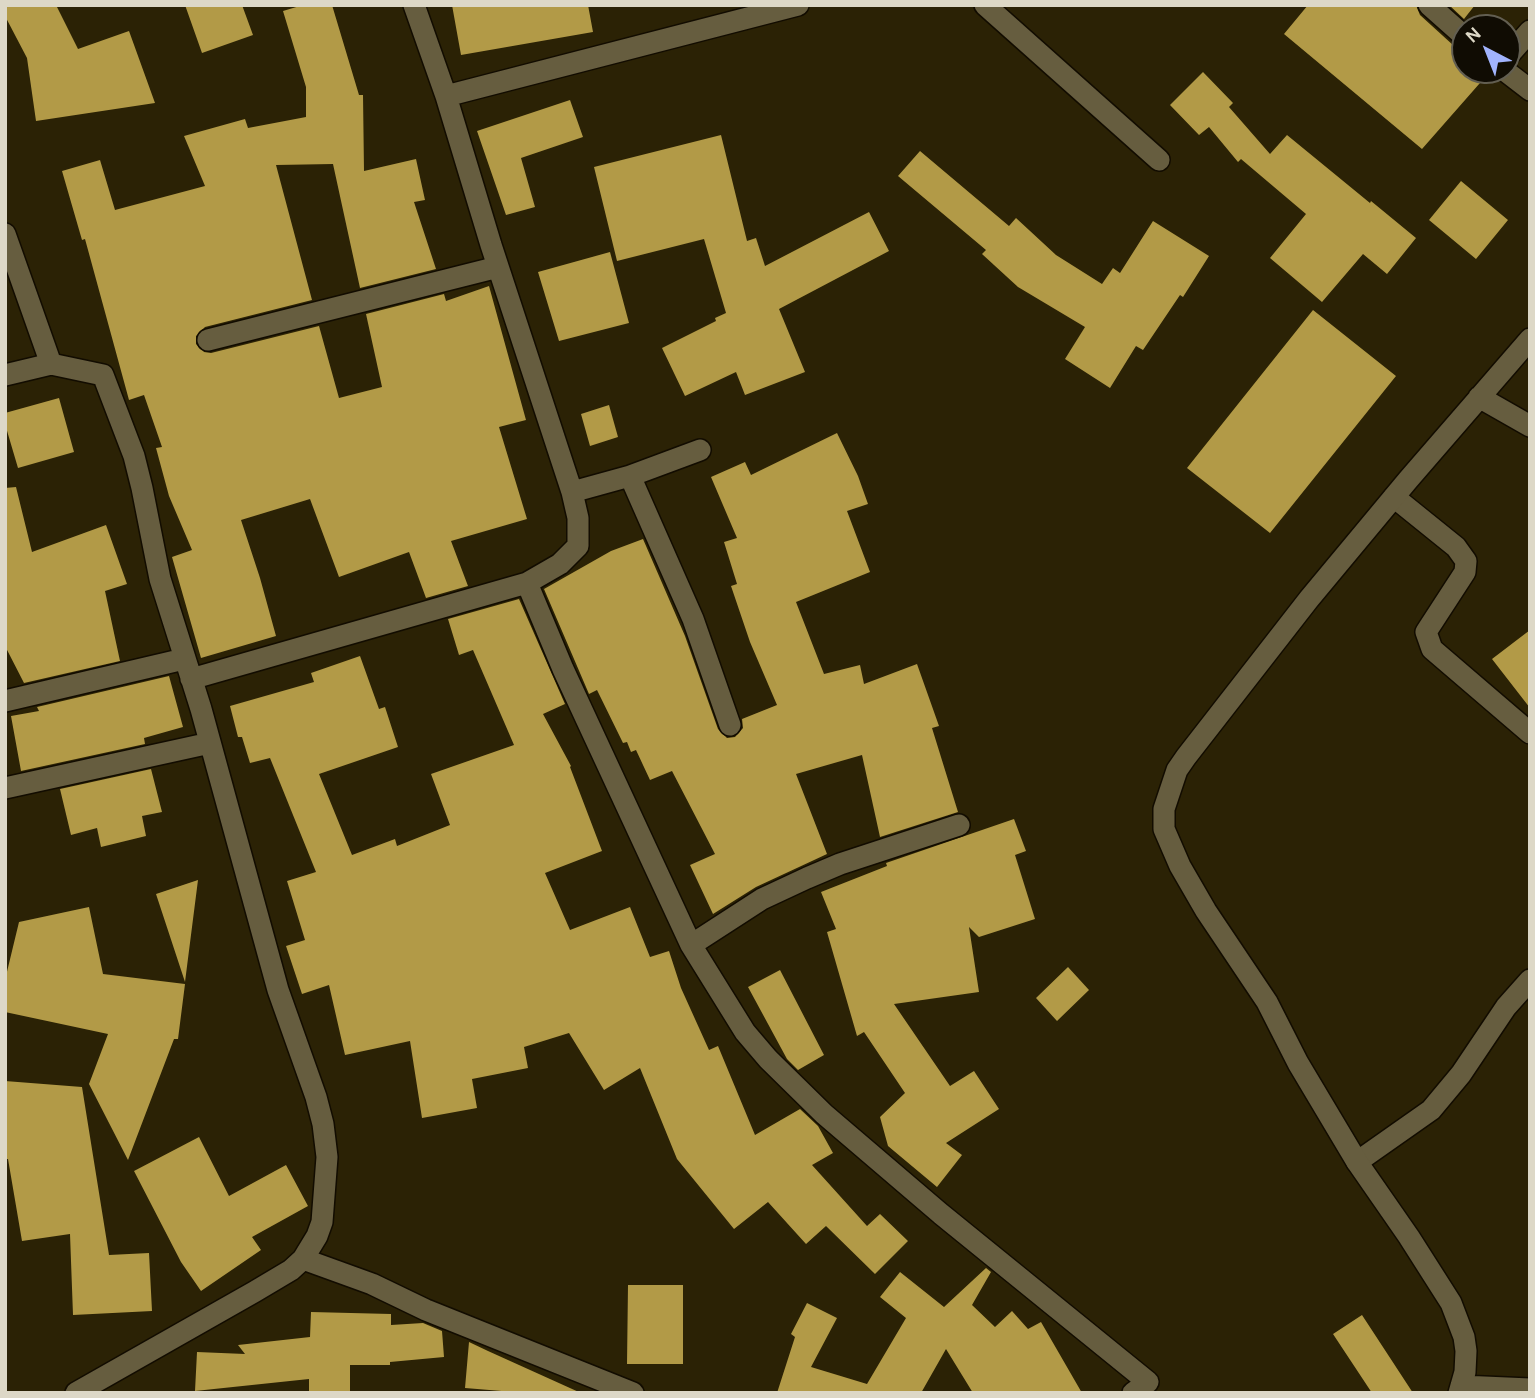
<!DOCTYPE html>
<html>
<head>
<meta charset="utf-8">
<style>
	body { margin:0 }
	#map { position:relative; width:1535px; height:1398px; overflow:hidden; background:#2b2205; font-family:Karla,sans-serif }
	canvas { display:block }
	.frame { position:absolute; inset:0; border:7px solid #ddd8c7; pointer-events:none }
	.north { position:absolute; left:1451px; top:14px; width:70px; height:70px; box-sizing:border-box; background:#100c03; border:2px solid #625e51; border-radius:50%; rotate:318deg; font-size:19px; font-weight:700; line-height:28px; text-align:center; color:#ddd8c7 }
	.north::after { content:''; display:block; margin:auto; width:24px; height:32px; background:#a1b3fd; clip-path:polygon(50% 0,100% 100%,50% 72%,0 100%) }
</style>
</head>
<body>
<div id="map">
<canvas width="1535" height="1398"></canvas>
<div class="frame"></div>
<div class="north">N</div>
</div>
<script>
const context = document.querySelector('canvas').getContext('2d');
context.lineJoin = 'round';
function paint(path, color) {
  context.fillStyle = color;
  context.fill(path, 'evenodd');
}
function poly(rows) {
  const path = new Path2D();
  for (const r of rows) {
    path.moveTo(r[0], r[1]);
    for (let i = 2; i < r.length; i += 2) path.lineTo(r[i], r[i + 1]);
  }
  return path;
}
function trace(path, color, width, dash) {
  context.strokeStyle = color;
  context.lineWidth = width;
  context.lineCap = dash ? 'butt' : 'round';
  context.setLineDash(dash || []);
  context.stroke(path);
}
paint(poly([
	[5,5,56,5,78,49,129,31,155,103,36,121,27,58,5,16],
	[185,5,242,5,253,35,202,53],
	[303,5,332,5,359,95,363,95,364,171,416,159,425,200,414,202,436,269,360,288,333,164,276,165,312,300,205,327,196,336,196,344,204,352,211,353,319,326,339,398,382,387,366,314,444,294,446,301,489,286,526,420,499,427,527,519,451,541,468,586,426,598,409,552,339,577,310,499,241,520,260,578,276,636,201,658,172,557,192,550,169,496,156,448,162,447,144,395,129,400,85,239,82,240,62,171,100,160,115,210,205,186,184,136,245,119,248,128,306,117,306,87,283,11],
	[452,5,588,5,593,32,461,55],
	[1308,5,1416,5,1420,15,1465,56,1465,70,1481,70,1487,75,1422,149,1284,34],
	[1449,5,1475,5,1464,19],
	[1203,72,1233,103,1229,107,1270,154,1287,135,1370,203,1371,201,1416,238,1387,274,1363,254,1322,302,1270,258,1306,214,1241,159,1238,162,1209,127,1199,135,1170,105],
	[570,100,583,137,521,158,535,207,506,215,477,131],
	[721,135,747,241,756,238,765,266,869,212,889,251,779,309,805,372,745,395,736,372,685,396,662,348,716,321,715,318,726,313,704,239,617,261,594,167],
	[920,151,1009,226,1016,218,1056,255,1102,284,1113,268,1120,273,1153,221,1209,256,1183,297,1180,295,1143,350,1136,346,1110,388,1065,359,1085,327,1018,287,982,254,986,250,898,176],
	[1461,181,1508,220,1476,259,1429,220],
	[610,252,629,323,559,341,538,272],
	[1313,310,1396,376,1270,533,1187,468],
	[59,398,74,452,18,468,5,424,5,413],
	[609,405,618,437,590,446,581,414],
	[837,433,858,476,868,504,847,511,870,572,796,602,824,674,860,665,864,684,917,664,939,726,932,728,958,812,880,837,862,755,796,774,827,854,756,887,713,914,690,865,715,854,672,771,650,780,636,750,631,752,627,742,623,743,597,690,589,694,544,589,611,551,643,539,685,636,718,729,727,738,735,737,743,728,742,719,777,705,750,642,731,586,737,584,724,542,737,538,711,477,745,462,751,475],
	[16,487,32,552,106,525,127,584,105,591,120,661,24,683,5,646,5,488],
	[519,599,565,704,543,714,571,766,570,767,602,851,545,873,570,930,630,907,650,957,669,951,681,988,709,1050,718,1046,755,1135,800,1109,818,1126,833,1153,812,1165,867,1226,880,1214,908,1241,875,1274,826,1226,806,1244,768,1202,734,1229,677,1159,640,1068,604,1090,569,1033,524,1047,528,1068,472,1079,477,1108,422,1118,410,1041,345,1055,329,985,302,994,286,946,305,940,287,881,316,872,270,758,250,763,242,737,238,737,230,706,314,682,311,673,360,656,379,709,385,707,398,747,319,774,352,855,395,839,397,846,450,825,431,774,514,745,473,650,459,655,448,619],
	[1530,630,1530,708,1492,659],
	[169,676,183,727,144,738,145,744,21,771,11,716,39,711,37,707],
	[151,769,162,812,142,816,146,836,101,847,97,828,71,835,60,789],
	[1014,819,1026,851,1015,855,1035,919,979,937,969,927,979,992,894,1004,950,1086,974,1071,999,1109,946,1143,962,1155,937,1187,888,1146,880,1117,905,1093,864,1032,857,1036,827,932,836,929,821,892,887,866,886,863],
	[198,880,185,982,156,894],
	[89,907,103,974,185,984,178,1039,174,1039,128,1160,89,1084,108,1034,5,1012,5,980,19,922],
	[1068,967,1089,990,1057,1021,1036,998],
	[780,970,824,1055,798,1070,787,1059,748,987],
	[5,1081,82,1087,109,1255,149,1253,152,1311,73,1315,70,1234,22,1241,8,1159,5,1159],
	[199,1137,229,1196,286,1165,308,1206,252,1237,261,1250,201,1291,181,1262,134,1171],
	[986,1268,991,1272,972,1305,995,1327,1012,1311,1028,1329,1041,1322,1082,1393,973,1393,946,1349,921,1393,777,1393,795,1337,791,1334,807,1303,837,1318,811,1367,867,1384,906,1318,880,1297,900,1272,944,1307],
	[628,1285,683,1285,683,1364,627,1364],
	[311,1312,391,1314,391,1325,423,1323,442,1331,444,1357,390,1362,390,1365,350,1365,350,1393,309,1393,309,1379,195,1391,197,1352,245,1354,238,1345,310,1337],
	[1362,1315,1413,1393,1372,1393,1333,1334],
	[469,1342,488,1351,581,1393,526,1393,465,1388]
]), '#b29a47');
const lane = poly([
	[1394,497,1456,547,1466,561,1465,572,1426,632,1432,649,1530,733],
	[1357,1162,1431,1110,1461,1074,1506,1007,1530,980]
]);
const street = poly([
	[985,5,1159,160],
	[1429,5,1465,37],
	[1507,57,1530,31],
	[1504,70,1530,90],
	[446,96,798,5],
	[5,234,51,364,103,375,134,456,142,488,160,579,201,709,278,990,316,1097,323,1124,327,1157,322,1222,317,1236,303,1259,291,1270,254,1292,76,1393],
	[208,340,498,267],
	[5,375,51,364],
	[1479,397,1530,426],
	[630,476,700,450],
	[572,492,630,476,693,619,730,725],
	[527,583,563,669,691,945,745,1032,768,1059,824,1114,941,1214,1148,1382,1133,1393],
	[191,679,527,583,560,564,578,546,578,518,572,492,491,245,446,96,414,5],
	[5,701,184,659],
	[5,788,210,743],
	[691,945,762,899,807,878,840,864,959,825],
	[303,1259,372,1284,426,1310,633,1393],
	[1461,1386,1530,1389],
	[1459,1393,1465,1372,1466,1351,1464,1337,1451,1303,1409,1237,1357,1162,1298,1063,1267,1002,1206,911,1180,866,1164,829,1164,809,1177,770,1186,757,1309,599,1408,480,1530,339]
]);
trace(lane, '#120c00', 24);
trace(street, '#120c00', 24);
trace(lane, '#665d3f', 21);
trace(street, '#665d3f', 21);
</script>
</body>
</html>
